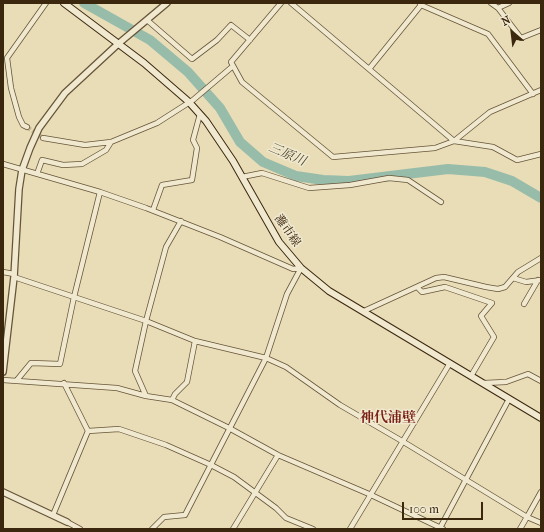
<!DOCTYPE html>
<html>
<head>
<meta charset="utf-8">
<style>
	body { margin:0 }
	#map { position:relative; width:544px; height:532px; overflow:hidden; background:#e8ddb7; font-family:"IM FELL French Canon",serif }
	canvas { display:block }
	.frame { position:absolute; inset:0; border:4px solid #3b270e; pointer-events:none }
	.north { position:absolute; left:492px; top:12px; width:40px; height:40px; -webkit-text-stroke:3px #f0e9d0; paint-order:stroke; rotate:332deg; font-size:11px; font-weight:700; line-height:16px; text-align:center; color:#3b270e }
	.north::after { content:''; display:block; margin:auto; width:14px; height:18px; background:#3b270e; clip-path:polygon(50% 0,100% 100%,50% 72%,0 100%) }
	.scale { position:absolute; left:402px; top:502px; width:81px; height:18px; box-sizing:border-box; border:2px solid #3b270e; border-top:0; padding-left:5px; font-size:12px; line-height:14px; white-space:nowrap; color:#3b270e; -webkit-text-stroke:3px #f0e9d0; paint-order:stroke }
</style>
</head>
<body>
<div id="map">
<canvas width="544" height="532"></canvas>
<div class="frame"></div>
<div class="north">N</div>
<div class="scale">100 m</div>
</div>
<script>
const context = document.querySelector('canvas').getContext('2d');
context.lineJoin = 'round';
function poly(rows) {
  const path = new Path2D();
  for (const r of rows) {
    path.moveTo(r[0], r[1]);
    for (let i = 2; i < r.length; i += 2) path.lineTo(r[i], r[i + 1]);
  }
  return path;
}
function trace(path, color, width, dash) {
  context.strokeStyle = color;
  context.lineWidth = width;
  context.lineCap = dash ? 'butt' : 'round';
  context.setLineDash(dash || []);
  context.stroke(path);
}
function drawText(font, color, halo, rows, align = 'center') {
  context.font = font + ' "IM FELL French Canon","Noto Serif JP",serif';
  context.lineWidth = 3;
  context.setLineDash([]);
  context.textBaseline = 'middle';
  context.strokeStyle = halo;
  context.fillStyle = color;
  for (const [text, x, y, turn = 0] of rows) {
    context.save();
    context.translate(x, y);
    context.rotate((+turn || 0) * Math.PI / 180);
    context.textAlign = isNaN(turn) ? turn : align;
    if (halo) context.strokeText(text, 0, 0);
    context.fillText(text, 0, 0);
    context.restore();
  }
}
trace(poly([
	[84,3,150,40,188,72,220,108,240,142,263,162,296,176,323,180,349,181,448,169,485,172,512,181,541,198]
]), '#98bcaa', 10);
trace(poly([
	[27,127,43,138]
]), '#c5b995', 4.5, [4.5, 2]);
const minor = poly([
	[281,3,231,62,242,82,333,157,435,148,454,141,493,147,517,160,541,154],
	[291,3,454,141,490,112,541,90],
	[491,3,498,8,521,38,541,30],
	[421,5,488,34,533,94],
	[498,8,509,3],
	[147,20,192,59,217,40,231,25,250,40],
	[369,69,421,5,420,4],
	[27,127,23,125,19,117,11,88,7,58,46,3],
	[43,138,85,145,111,142],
	[3,164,100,192,146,208,220,237,293,269,301,268],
	[37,174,42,160,63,165,82,164,106,150,111,142,157,123,193,100,233,66],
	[242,177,262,173,309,188,350,185,389,178,408,180,441,202],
	[100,192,74,297,146,321,135,371,146,396],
	[153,210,162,185,192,180,197,148,193,140,200,114],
	[181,221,166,247,146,321,195,341,266,358,286,367,340,405,402,441,527,517,541,492],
	[3,272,14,274],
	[14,277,74,297,60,364,31,363,17,380],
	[513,278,526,282,541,280],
	[417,287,422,292,445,287,492,303,481,316,494,337,471,376],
	[524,304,538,280],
	[364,311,436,278,444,277,486,287,498,289,505,287,518,272,541,258],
	[3,380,117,388,146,396,172,400,229,428,278,455,369,494,443,529],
	[64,383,88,431,119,429,166,445,211,465,234,477,276,508,286,518,313,529],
	[484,383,506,382,528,374,541,381],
	[172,400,175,394,187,382,195,341],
	[53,515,88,431],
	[67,522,80,529],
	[440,528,509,399],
	[152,529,164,517,185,515,266,358,287,294,301,268],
	[233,529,278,455],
	[350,529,450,363],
	[520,529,527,517,541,523]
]);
const tertiary = poly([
	[3,372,14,277,19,189,22,170,30,148,39,128,65,93,118,44,167,3],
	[3,492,67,522]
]);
const secondary = poly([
	[64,3,144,63,189,102,206,121,233,161,279,242,301,268,329,291,541,418]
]);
trace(minor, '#665438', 6);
trace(tertiary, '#665438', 8);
trace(secondary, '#3b270e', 8);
trace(minor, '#f0e9d0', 4.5);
trace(tertiary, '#f0e9d0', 5.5);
trace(secondary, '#f0e9d0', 6);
drawText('12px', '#3b270e', '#f0e9d0', [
	["灘市線",287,231,55]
]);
drawText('italic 13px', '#524c35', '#f0e9d0', [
	["三原川",287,155,23]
]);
drawText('bold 14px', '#7a1f14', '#f0e9d0', [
	["神代浦壁",388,419]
]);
</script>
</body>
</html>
